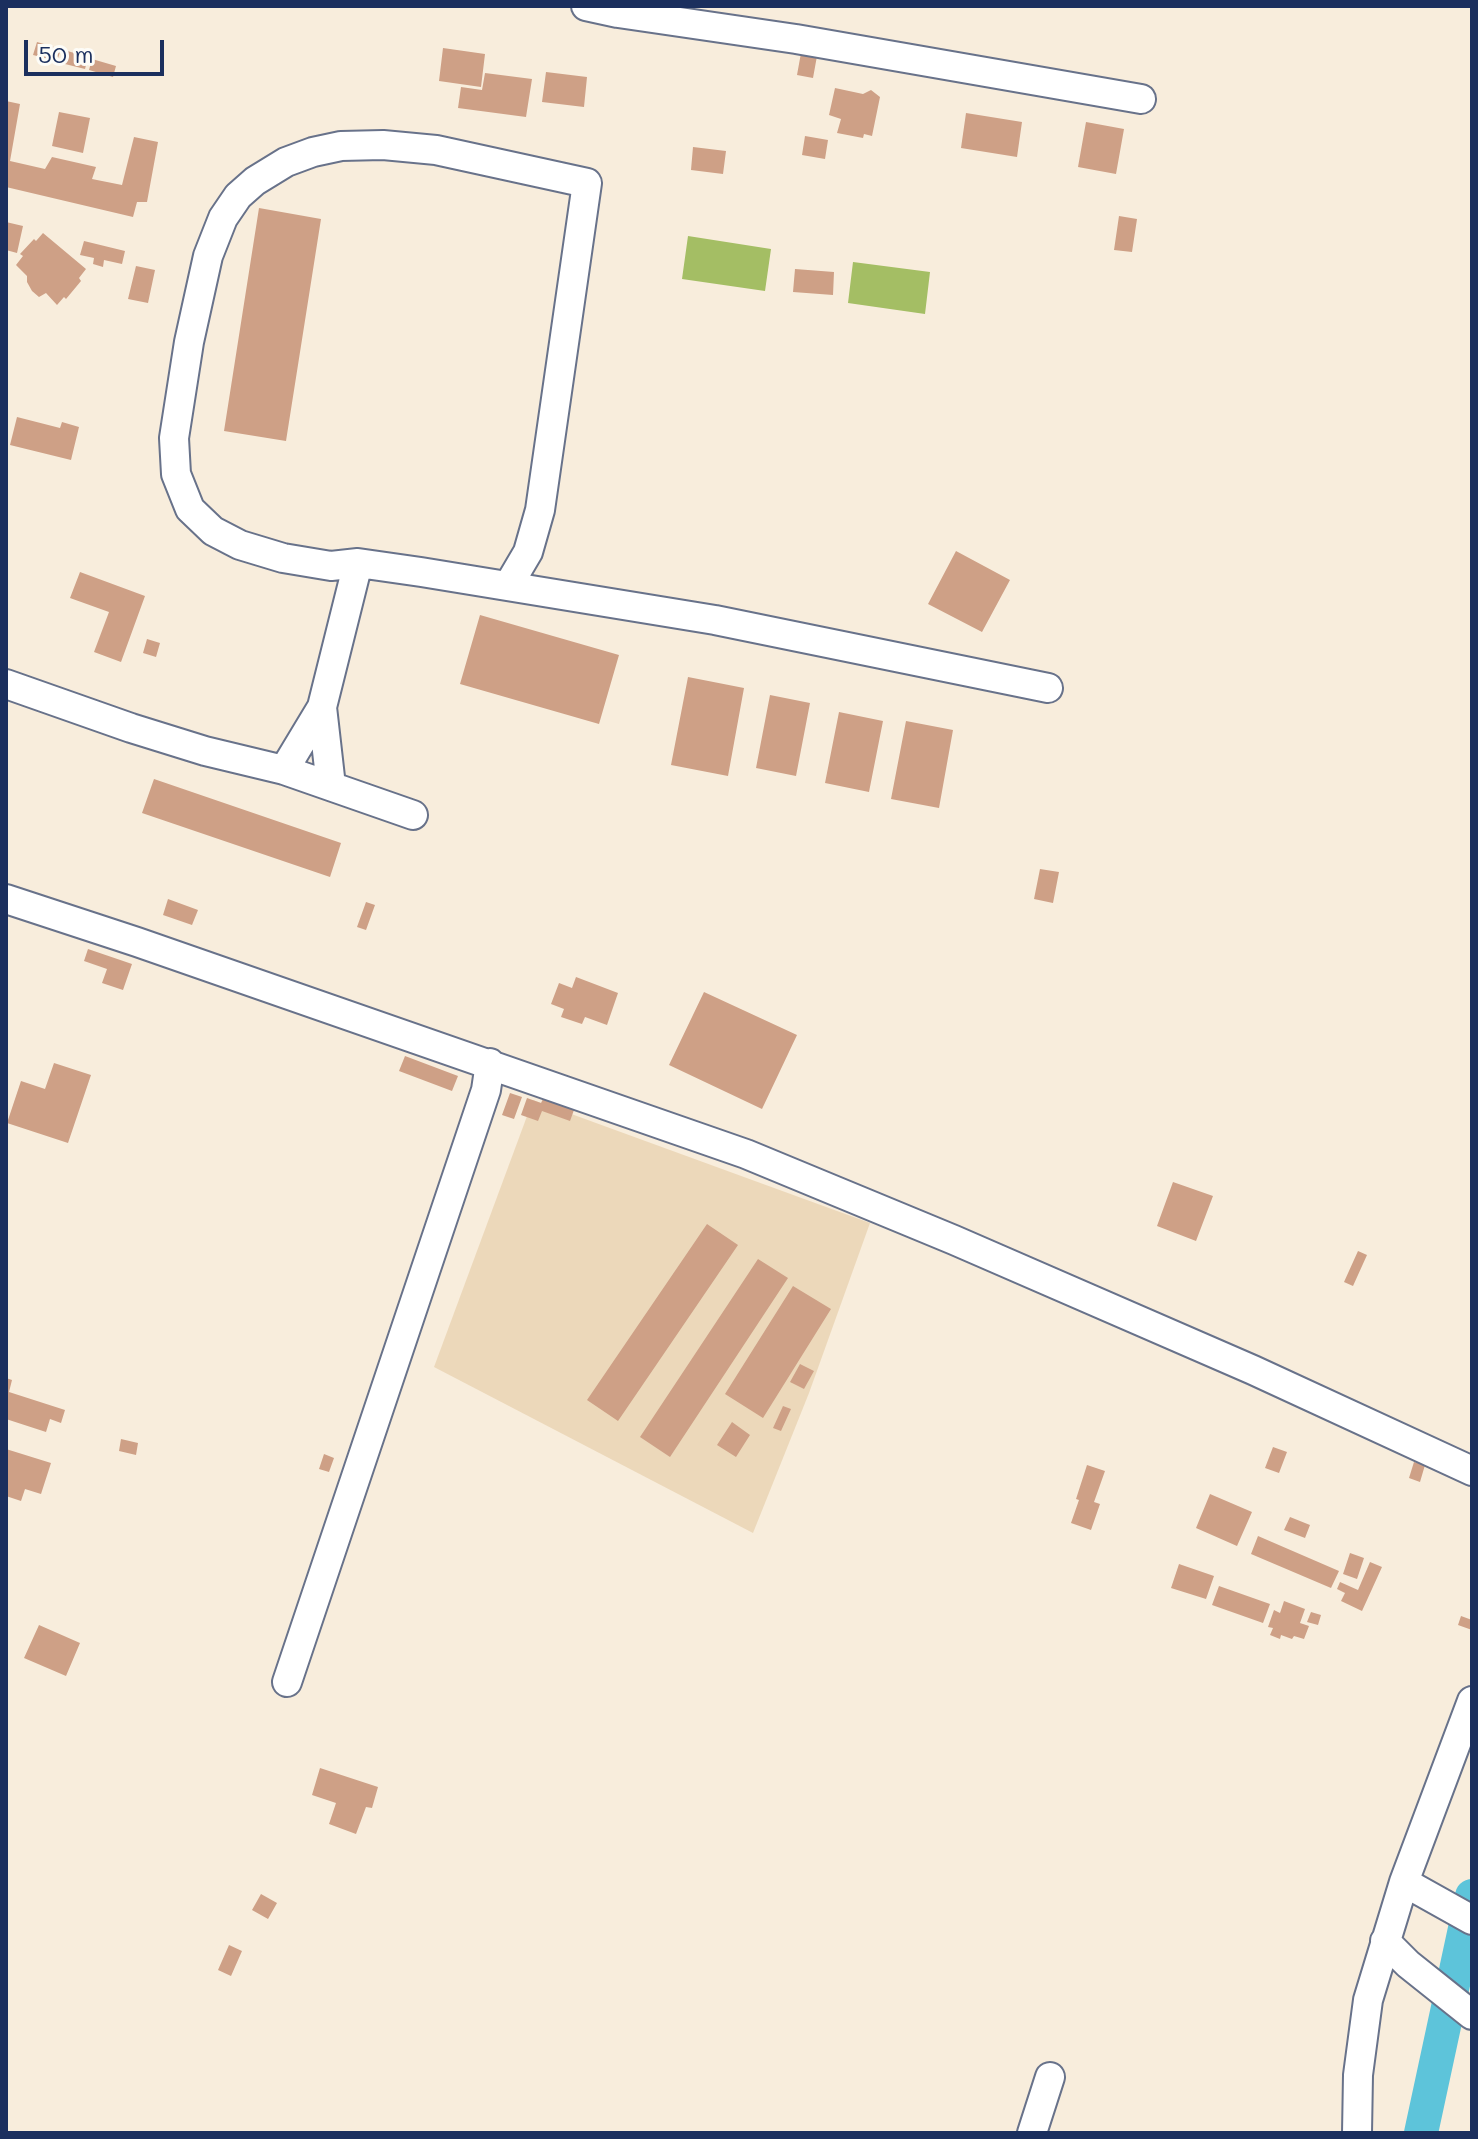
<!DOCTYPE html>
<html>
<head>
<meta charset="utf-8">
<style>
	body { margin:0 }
	#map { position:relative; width:1478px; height:2139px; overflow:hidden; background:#f8eddc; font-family:Mali,sans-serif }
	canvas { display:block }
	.frame { position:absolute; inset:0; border:8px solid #1b2f5e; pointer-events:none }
	.scale { position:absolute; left:24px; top:40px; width:140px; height:36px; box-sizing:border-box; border:4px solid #1b2f5e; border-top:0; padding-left:10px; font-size:24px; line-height:28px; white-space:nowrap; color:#1b2f5e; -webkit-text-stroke:6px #fdfcf7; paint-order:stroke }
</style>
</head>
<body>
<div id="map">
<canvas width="1478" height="2139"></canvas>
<div class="frame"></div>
<div class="scale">50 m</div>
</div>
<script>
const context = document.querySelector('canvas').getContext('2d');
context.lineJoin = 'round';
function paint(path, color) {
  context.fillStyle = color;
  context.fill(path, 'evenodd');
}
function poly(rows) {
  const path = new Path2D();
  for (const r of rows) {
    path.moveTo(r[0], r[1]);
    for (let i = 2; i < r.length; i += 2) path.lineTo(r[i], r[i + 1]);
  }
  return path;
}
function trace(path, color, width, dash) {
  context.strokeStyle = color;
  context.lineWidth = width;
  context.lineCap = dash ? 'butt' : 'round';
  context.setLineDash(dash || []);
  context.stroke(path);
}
paint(poly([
	[533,1100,870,1223,809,1393,753,1533,434,1367]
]), '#ecd8ba');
paint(poly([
	[688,236,771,249,765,291,682,279],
	[853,262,930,272,925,314,848,303]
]), '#a4be64');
trace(poly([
	[1421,2133,1472,1896]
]), '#5dc4da', 34);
paint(poly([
	[37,42,61,49,57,61,33,55],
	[443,48,485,54,481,87,439,81],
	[64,50,88,57,85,69,61,63],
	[801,53,817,56,813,78,797,75],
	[92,59,116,66,113,77,89,70],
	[546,72,587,77,584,107,542,102],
	[485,73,532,79,526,117,458,108,461,87,482,90],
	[835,88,863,94,871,90,880,97,872,136,864,134,863,138,837,133,841,119,829,115],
	[6,101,20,104,10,161,45,169,52,157,96,167,92,179,122,185,134,137,158,142,147,202,137,202,133,217,6,187],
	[59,112,90,118,83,153,52,146],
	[966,113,1022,122,1017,157,961,148],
	[1086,122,1124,129,1116,174,1078,167],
	[805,136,828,140,825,159,802,155],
	[693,147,726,151,723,174,691,170],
	[259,208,321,219,286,441,224,431],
	[1119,216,1137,219,1132,252,1114,250],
	[6,222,23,226,17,253,6,250],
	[43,233,86,269,79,278,81,281,66,299,64,297,57,305,46,293,39,297,32,291,27,282,27,276,16,265,23,256,20,254,34,239,36,241],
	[84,241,125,251,122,264,104,260,103,267,93,264,94,258,80,255],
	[136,266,155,270,148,303,128,299],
	[795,269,834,272,833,295,793,292],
	[17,417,60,428,62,422,79,427,71,460,10,445],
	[956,551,1010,580,982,632,928,604],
	[80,572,145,596,121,662,94,652,109,612,70,598],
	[480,615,619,655,599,724,460,684],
	[147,639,160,643,156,657,143,653],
	[688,677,744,688,728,776,671,765],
	[770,695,810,703,796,776,756,768],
	[839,712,883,721,869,792,825,783],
	[906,721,953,730,939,808,891,799],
	[154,779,341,843,330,877,142,813],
	[1040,869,1059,872,1053,903,1034,899],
	[168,899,198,910,192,925,163,915],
	[366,902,375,905,366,930,357,927],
	[88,949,132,964,123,990,102,983,107,969,84,961],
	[576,977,618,993,607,1025,585,1017,582,1024,561,1017,564,1009,551,1004,559,983,572,988],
	[704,992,797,1035,762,1109,669,1065],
	[405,1056,458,1076,452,1091,399,1071],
	[54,1063,91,1075,68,1143,7,1123,21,1081,45,1089],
	[510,1093,522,1097,514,1119,502,1115],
	[527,1098,541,1103,543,1099,574,1110,570,1121,542,1111,538,1121,521,1115],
	[1173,1182,1213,1196,1196,1241,1157,1226],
	[707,1224,738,1245,618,1421,587,1400],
	[1358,1251,1367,1255,1353,1286,1344,1282],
	[758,1259,788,1278,670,1457,640,1437],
	[793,1286,831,1309,763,1418,725,1394],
	[800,1364,814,1371,804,1389,790,1382],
	[6,1378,12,1380,9,1392,65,1410,61,1423,50,1419,46,1432,6,1419],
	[783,1406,791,1409,781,1431,773,1428],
	[732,1422,750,1435,736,1457,717,1445],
	[121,1439,138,1443,136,1455,119,1451],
	[1273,1447,1287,1452,1279,1473,1265,1468],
	[6,1449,51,1463,41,1494,25,1489,21,1501,6,1496],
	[324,1454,334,1458,329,1472,319,1469],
	[1414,1462,1425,1465,1420,1482,1409,1478],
	[1087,1465,1105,1471,1094,1502,1100,1504,1091,1530,1071,1523,1079,1500,1076,1499],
	[1210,1494,1252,1512,1237,1546,1196,1528],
	[1290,1517,1310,1525,1305,1538,1284,1530],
	[1258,1536,1339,1571,1331,1588,1251,1554],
	[1350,1553,1364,1558,1357,1579,1343,1574],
	[1370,1562,1382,1567,1362,1611,1341,1601,1345,1593,1337,1589,1340,1582,1358,1590],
	[1179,1564,1214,1576,1206,1599,1171,1588],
	[1219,1586,1270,1604,1263,1623,1212,1605],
	[1284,1601,1305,1609,1300,1623,1309,1626,1304,1639,1294,1636,1292,1639,1281,1635,1280,1639,1270,1635,1273,1628,1268,1627,1274,1610,1280,1613],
	[1311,1612,1321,1615,1318,1625,1307,1622],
	[1461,1616,1472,1620,1472,1630,1458,1625],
	[39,1625,80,1643,66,1676,24,1658],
	[320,1768,378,1787,372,1808,366,1807,356,1834,329,1824,336,1803,312,1795],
	[261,1894,277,1903,268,1919,252,1910],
	[229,1945,242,1951,231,1976,218,1970]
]), '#cea086');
const minor = poly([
	[586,6,618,13,796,39,1141,99],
	[508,586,528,552,540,510,587,183,436,150,383,145,341,146,313,152,286,162,255,181,238,196,223,218,208,256,189,342,174,438,176,474,190,509,213,531,240,545,283,558,331,566,358,563,421,572,715,620,1048,688],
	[6,684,131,728,205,751,284,770,413,815],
	[322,707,331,786],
	[284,770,322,707,358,563],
	[6,899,137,942,746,1154,954,1240,1253,1370,1472,1471],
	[287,1682,486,1090,490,1063],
	[1404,1882,1472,1920],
	[1385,1941,1408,1964,1472,2015],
	[1032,2133,1050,2077],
	[1357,2133,1358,2075,1368,2000,1404,1882,1472,1701]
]);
trace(minor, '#68728a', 32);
trace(minor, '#fff', 28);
</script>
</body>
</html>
